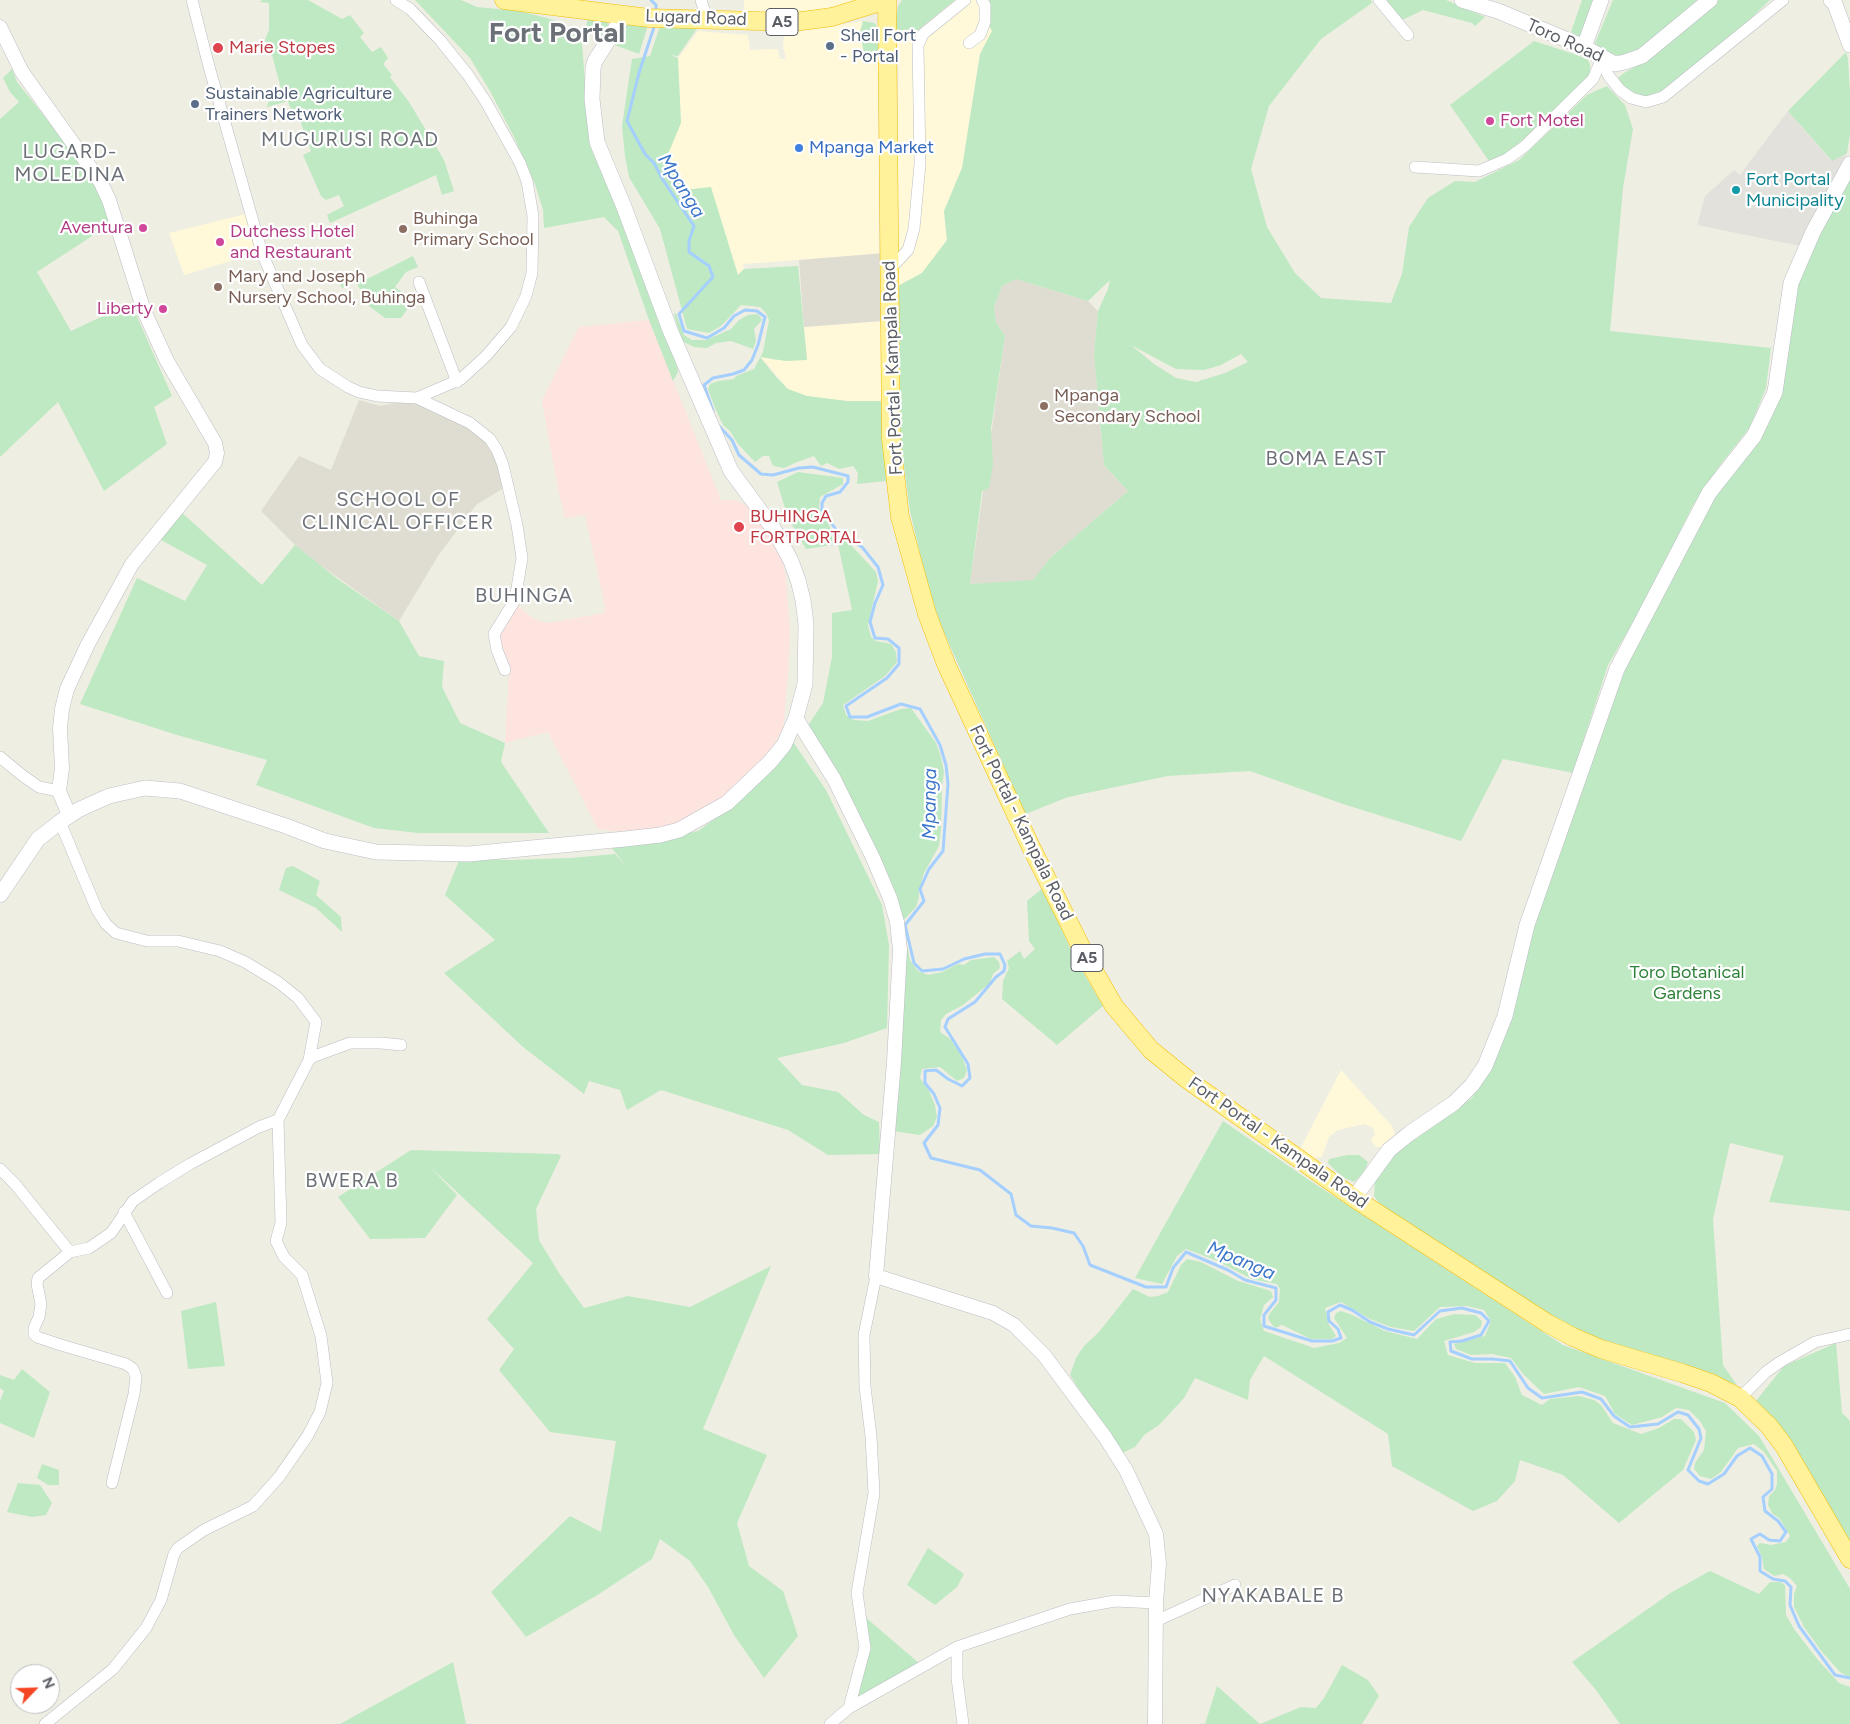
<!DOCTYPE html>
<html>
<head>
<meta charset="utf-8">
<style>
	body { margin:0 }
	#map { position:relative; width:1850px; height:1724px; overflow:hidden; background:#efeee3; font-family:Figtree,sans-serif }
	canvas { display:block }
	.north { position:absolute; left:10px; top:1664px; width:50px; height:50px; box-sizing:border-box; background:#fff; border:1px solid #bdbfc1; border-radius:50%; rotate:66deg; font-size:14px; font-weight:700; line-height:20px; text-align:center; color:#5b5f65 }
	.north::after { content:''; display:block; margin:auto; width:18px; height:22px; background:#f54624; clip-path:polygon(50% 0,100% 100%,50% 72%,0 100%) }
</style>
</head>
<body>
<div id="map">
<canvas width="1850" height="1724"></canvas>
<div class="north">N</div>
</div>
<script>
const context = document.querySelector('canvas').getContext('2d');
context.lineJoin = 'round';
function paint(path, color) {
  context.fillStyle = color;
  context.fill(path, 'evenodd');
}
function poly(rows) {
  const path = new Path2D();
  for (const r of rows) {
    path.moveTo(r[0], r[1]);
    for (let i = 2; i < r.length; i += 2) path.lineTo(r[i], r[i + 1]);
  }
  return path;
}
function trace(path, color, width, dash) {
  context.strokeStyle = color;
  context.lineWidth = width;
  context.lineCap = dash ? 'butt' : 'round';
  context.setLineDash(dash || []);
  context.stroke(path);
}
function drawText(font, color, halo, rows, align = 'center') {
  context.font = font + ' Figtree,sans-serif';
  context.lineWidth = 4.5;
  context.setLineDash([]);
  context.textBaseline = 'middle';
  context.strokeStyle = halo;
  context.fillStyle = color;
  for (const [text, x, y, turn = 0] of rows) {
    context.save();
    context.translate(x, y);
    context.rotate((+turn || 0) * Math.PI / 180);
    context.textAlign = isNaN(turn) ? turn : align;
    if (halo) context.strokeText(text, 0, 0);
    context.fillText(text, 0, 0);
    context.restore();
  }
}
paint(poly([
	[744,0,860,0,818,11,744,14],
	[955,0,984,0,988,23,992,31,980,54,962,168,944,211,947,240,922,273,894,288,899,56,895,29,918,30],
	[863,21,860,32,864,58,878,58,879,254,743,264,744,269,738,275,711,188,683,190,667,153,681,123,678,58,698,31,748,35,750,50,778,49,780,59,786,59,783,46,784,37,788,33],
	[246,214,257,253,184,275,169,233],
	[882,321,881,401,846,401,807,396,788,389,760,356,774,360,807,359,804,327],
	[1341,1070,1392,1126,1395,1135,1382,1147,1376,1147,1371,1140,1375,1134,1373,1128,1364,1124,1338,1130,1329,1137,1322,1157,1311,1158,1299,1151]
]), '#fff9d9');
paint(poly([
	[1788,111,1831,161,1847,153,1841,169,1800,246,1697,225,1705,196,1734,170,1740,175]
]), '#e3e1db');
paint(poly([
	[884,253,882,321,804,327,799,260],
	[1016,279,1088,301,1098,311,1094,354,1104,465,1128,491,1050,558,1033,581,970,584,1005,336,996,322,994,307,1002,286],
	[415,399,490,440,507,486,476,505,438,556,399,621,302,552,261,511,299,456,331,470,359,400,380,406]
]), '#dfddd2');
paint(poly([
	[649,320,721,500,737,500,755,512,782,557,786,578,790,630,788,678,783,729,770,751,731,792,669,827,622,832,598,829,548,732,505,743,509,673,498,635,518,606,534,619,548,623,604,613,605,607,585,515,565,518,558,489,542,401,579,327]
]), '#fde4df');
paint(poly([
	[262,0,308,0,342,19,350,15,364,33,360,37,372,52,381,47,388,58,383,64,392,75,390,77,409,102,444,160,454,191,442,195,436,175,330,223,327,215,344,206,339,195,326,200,321,196,303,155,311,151,297,112,292,114,288,101,267,107,270,97,282,92,272,55,265,40,269,30,269,3,260,2],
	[415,0,461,0,477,7,520,11,562,22,582,43,586,96,669,336,678,372,673,381,649,320,618,231,604,217,544,228,543,210,535,184,514,137,490,91,470,58],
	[902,0,955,0,918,30,907,31,895,29,898,6],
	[984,0,1371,0,1372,3,1321,39,1269,106,1251,169,1267,227,1295,273,1321,298,1391,303,1402,274,1409,227,1428,198,1455,181,1475,182,1519,160,1587,95,1600,89,1607,86,1625,105,1633,129,1623,188,1610,331,1771,348,1766,388,1750,427,1721,464,1693,505,1647,598,1608,665,1573,773,1503,759,1461,841,1343,804,1250,771,1168,776,1068,797,1023,815,1002,762,941,626,927,584,910,511,897,413,894,288,922,273,947,240,944,211,962,168,980,54,992,31,988,23],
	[1016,279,1088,301,1110,280,1108,289,1098,311,1094,354,1104,465,1128,491,1050,558,1033,580,970,584,982,491,989,488,993,465,991,429,1005,336,996,322,994,307,1002,286],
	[1131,345,1176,369,1204,370,1221,365,1241,354,1248,362,1225,373,1196,382,1176,378,1154,364],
	[1377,0,1446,0,1485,17,1475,26,1472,23,1423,10,1396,23],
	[1582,0,1597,0,1581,38,1571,32],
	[1613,0,1697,0,1639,51,1622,56,1604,53,1595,43],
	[1717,0,1770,0,1748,21,1664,90,1645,97,1626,89,1618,78,1624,73,1652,57],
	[588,18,600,19,607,22,611,30,608,36,600,39,591,33,586,27],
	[863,21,874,23,881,31,886,58,865,58,860,32],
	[627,22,649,22,639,54,612,44],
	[661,23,698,27,678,56,670,55,678,58,681,123,668,154,683,190,711,187,738,275,744,269,798,266,807,360,786,361,760,357,777,378,788,389,807,396,847,401,881,401,886,481,857,484,858,473,853,466,839,469,827,463,821,466,814,456,797,462,784,468,773,466,769,456,763,456,755,462,738,444,730,431,723,425,715,408,708,389,710,384,718,381,734,379,736,376,754,369,763,352,769,320,766,313,760,307,741,305,721,326,709,333,687,329,660,229,629,177,625,156,622,126,632,59,650,56],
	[1534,41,1577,55,1588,60,1590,65,1590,73,1585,81,1514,150,1489,161,1450,105],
	[1846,52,1848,59,1850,92,1850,134,1847,153,1832,161,1788,111],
	[12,69,17,82,86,168,105,201,112,223,37,272,71,331,131,303,172,396,154,407,167,444,104,491,58,402,0,457,0,119,19,102,10,92,3,78],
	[1850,165,1850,1211,1769,1202,1784,1156,1730,1143,1713,1219,1723,1365,1737,1385,1675,1362,1602,1343,1562,1327,1382,1207,1374,1196,1375,1181,1395,1154,1472,1098,1490,1068,1533,928,1621,673,1714,497,1760,441,1791,284],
	[413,256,418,267,406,272,395,287,413,301,401,318,385,318,369,306,356,282,342,288,340,284,353,279,352,273,359,270,365,280],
	[676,313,684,335,692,340,706,340,731,329,739,320,748,315,758,314,762,320,754,329,756,341,753,349,731,341,716,343,707,348,694,347,682,341,674,315],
	[798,472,843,478,843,484,820,497,819,507,833,533,850,544,876,572,878,581,868,625,871,637,876,641,891,644,896,652,897,662,885,676,843,705,846,715,854,720,868,721,901,709,911,708,936,743,941,757,944,772,942,787,941,830,939,846,924,873,919,890,919,897,916,907,902,922,910,960,918,971,928,975,942,972,958,964,964,965,971,960,994,957,999,962,1000,968,993,974,990,983,963,1005,946,1014,941,1020,940,1032,949,1038,960,1052,967,1070,964,1078,957,1081,940,1067,922,1069,920,1078,929,1091,935,1105,937,1117,933,1126,920,1135,893,1131,901,990,889,898,807,727,823,703,832,657,832,613,852,610,838,544,806,549,788,518,777,482],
	[180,511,262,585,295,545,339,580,399,621,419,656,444,661,442,687,460,723,505,743,501,762,549,833,418,833,374,828,256,785,267,760,177,735,80,704,137,578,185,601,207,565,159,539],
	[791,739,826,790,882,905,889,945,887,1028,844,1043,777,1058,802,1085,838,1092,864,1115,879,1122,880,1154,828,1155,788,1130,661,1090,627,1110,620,1090,589,1081,584,1094,523,1047,444,973,495,940,445,895,460,858,510,860,570,858,615,854,627,868,608,843,658,839,698,831,734,805],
	[293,866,320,881,316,895,341,917,342,932,316,908,279,890,286,868],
	[1043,888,1074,957,1103,1006,1057,1045,1002,999,1003,981,1009,968,1007,961,1020,951,1024,959,1035,949,1029,941,1027,901],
	[1223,1121,1309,1180,1563,1345,1725,1403,1759,1436,1850,1589,1850,1678,1840,1672,1822,1652,1804,1627,1794,1607,1794,1594,1797,1586,1790,1578,1783,1574,1774,1576,1764,1569,1762,1557,1757,1546,1760,1543,1771,1545,1786,1542,1790,1536,1780,1519,1772,1513,1768,1505,1769,1496,1775,1490,1777,1484,1777,1471,1764,1452,1754,1444,1738,1448,1721,1472,1711,1479,1700,1476,1694,1469,1695,1463,1704,1450,1706,1431,1700,1421,1689,1410,1676,1408,1662,1417,1632,1425,1615,1414,1605,1396,1579,1387,1544,1394,1523,1374,1511,1358,1492,1354,1471,1355,1456,1349,1454,1344,1485,1336,1491,1321,1484,1310,1467,1306,1440,1307,1414,1331,1391,1327,1370,1319,1341,1302,1325,1308,1329,1325,1336,1336,1332,1339,1311,1339,1282,1325,1275,1328,1270,1322,1268,1318,1270,1313,1279,1302,1280,1289,1277,1284,1252,1279,1215,1260,1186,1249,1177,1256,1162,1284,1135,1278],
	[411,1150,558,1154,561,1156,536,1209,539,1240,559,1273,584,1308,628,1296,690,1307,771,1266,703,1429,767,1455,737,1523,749,1566,783,1591,798,1636,764,1678,734,1635,708,1587,690,1561,660,1539,652,1559,599,1594,526,1637,491,1592,570,1516,601,1532,616,1441,550,1432,499,1370,514,1349,487,1319,533,1263,428,1165,457,1195,425,1238,370,1239,338,1197],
	[1348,1155,1359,1155,1368,1162,1364,1172,1354,1182,1342,1177,1328,1163,1329,1159],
	[1187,1259,1201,1262,1238,1281,1271,1291,1273,1297,1264,1305,1260,1319,1264,1331,1314,1348,1339,1343,1347,1338,1334,1318,1336,1313,1341,1311,1350,1314,1385,1331,1417,1339,1436,1319,1455,1314,1475,1315,1482,1321,1481,1327,1474,1332,1444,1341,1448,1355,1475,1363,1505,1363,1515,1377,1522,1395,1542,1405,1550,1399,1579,1396,1594,1400,1601,1405,1613,1423,1641,1434,1659,1428,1674,1419,1681,1419,1694,1432,1696,1440,1683,1470,1619,1523,1563,1475,1520,1460,1515,1481,1497,1501,1473,1511,1392,1466,1388,1434,1264,1356,1250,1380,1248,1400,1195,1378,1184,1398,1159,1425,1144,1435,1135,1447,1120,1454,1070,1375,1076,1358,1084,1346,1099,1332,1133,1289,1150,1297,1158,1296,1168,1292,1181,1265],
	[216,1302,225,1366,188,1369,181,1311],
	[1836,1343,1842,1413,1850,1421,1850,1553,1755,1402,1784,1366],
	[22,1369,50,1392,34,1438,0,1423,0,1401,4,1391,0,1388,0,1375,14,1380],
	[42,1464,59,1470,59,1485,48,1485,37,1478],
	[18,1483,40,1485,52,1503,46,1515,32,1517,7,1512],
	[928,1548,964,1574,957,1587,935,1605,907,1585],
	[1710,1571,1759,1594,1770,1582,1780,1582,1785,1585,1786,1615,1794,1629,1818,1660,1839,1683,1850,1687,1850,1724,1620,1724,1596,1690,1572,1662,1672,1592],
	[864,1616,920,1664,859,1699,858,1696,863,1673],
	[453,1662,466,1724,340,1724],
	[1342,1665,1368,1680,1379,1696,1362,1724,1260,1724,1301,1707,1316,1708,1324,1698],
	[1217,1686,1260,1724,1205,1724]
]), '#bee9c2');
trace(poly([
	[651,0,656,5,656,13],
	[655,24,639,73,627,121,645,154,654,163,663,180,694,226,689,241,689,252,709,266,713,277,679,314,684,331,707,338,724,328,734,316,745,310,757,311,765,317,758,345,752,360,744,370,733,374,713,378,704,385,713,411],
	[719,426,732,440,739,455,761,474,773,475,799,468,813,467,848,476,848,482,840,492,826,496,822,503,822,510,837,531,862,547,878,567,883,585,875,603,870,622,875,638,888,639,899,648,899,664,887,678,846,706,850,717,867,717,901,704,920,709,940,745,946,765,948,784,943,851,929,869,920,889,924,901,905,925,914,963,922,971,943,969,964,959,985,954,1000,954,1005,965,1004,971,996,977,975,1002,948,1019,945,1027,968,1064,970,1078,962,1086,948,1079,936,1070,925,1071,925,1083,934,1094,940,1108,938,1125,924,1143,931,1158,980,1170,1011,1194,1016,1215,1031,1226,1052,1228,1074,1233,1083,1246,1090,1265,1146,1287,1166,1287,1173,1268,1186,1252,1228,1270,1245,1280,1276,1288,1276,1300,1264,1315,1264,1326,1312,1341,1332,1341,1341,1338,1338,1329,1329,1321,1328,1312,1340,1305,1352,1310,1370,1322,1388,1329,1414,1335,1440,1311,1462,1308,1481,1313,1489,1321,1481,1335,1462,1341,1450,1342,1451,1351,1472,1359,1493,1359,1510,1361,1528,1388,1542,1398,1582,1392,1601,1399,1614,1416,1630,1427,1658,1424,1678,1412,1688,1415,1699,1429,1701,1438,1688,1470,1699,1481,1708,1484,1724,1474,1737,1456,1750,1448,1762,1456,1772,1474,1772,1489,1763,1497,1765,1511,1778,1521,1786,1532,1780,1541,1769,1540,1760,1534,1751,1539,1760,1557,1760,1571,1773,1579,1785,1581,1791,1587,1790,1605,1799,1626,1835,1675,1850,1678]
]), '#a4cfff', 3);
const minor = poly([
	[192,0,208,63,262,253,302,345,320,369,348,387,359,392,377,396,417,398,461,379,486,356,511,327,526,296,532,273,533,216,527,181,520,163,486,102,468,75,440,40,410,9,396,0],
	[701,0,707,20],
	[1379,0,1408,35],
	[969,43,980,35,985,22,985,5,982,0],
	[1602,58,1608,75,1620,90,1631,98,1646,102,1663,97,1783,0],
	[1415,167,1479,171,1507,159,1525,146,1593,79,1602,58],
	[890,269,908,250,914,229,920,164,918,45,923,34,965,0],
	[419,282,457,382],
	[417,398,470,423,490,439,497,450,503,465,517,525,522,558,515,600,494,634,497,650,505,670],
	[0,757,23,776,39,787,59,791],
	[60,822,97,910,106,924,116,933,147,941,178,941,220,951,245,962,278,982,298,998,316,1022,309,1060],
	[0,1169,15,1184,70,1252],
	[124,1212,167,1293],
	[1740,1398,1766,1372,1780,1362,1815,1342,1850,1334],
	[112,1483,134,1394,136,1377,133,1369,126,1364,61,1345,37,1337,34,1334,34,1328,39,1317,41,1304,37,1284,38,1278,70,1252,89,1248,111,1233,133,1201,159,1183,190,1164,259,1127,278,1120],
	[1156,1621,1235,1585],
	[957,1647,957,1678,963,1724],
	[849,1708,865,1648,857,1593,874,1493,871,1436,865,1387,864,1335,876,1276],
	[45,1724,113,1669,146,1628,161,1600,174,1554,178,1548,204,1530,253,1506,279,1477,308,1435,320,1412,327,1383,321,1336,302,1275,284,1257,276,1241,281,1223,278,1120,309,1060,312,1057,350,1043,381,1043,401,1045],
	[830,1724,849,1708,957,1647,1070,1609,1115,1601,1156,1603]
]);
const tertiary = poly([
	[0,27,22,72,100,181,109,200,144,311,167,361,215,443,217,453,215,462,132,564,88,644,67,689,62,709,60,728,62,768,59,791,69,815],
	[796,718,834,779,873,858,890,898,897,922,900,950,894,1062,876,1276,993,1313,1014,1325,1044,1355,1105,1437,1126,1470,1156,1534,1159,1563,1156,1603,1155,1724]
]);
const secondary = poly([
	[1462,0,1498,11,1584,47,1615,64,1625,62,1642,56,1710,0],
	[1831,0,1835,4,1850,45],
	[1584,47,1601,0],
	[0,895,38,839,60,822,78,810,109,796,145,788,180,791,286,826,325,841,376,852,469,854,625,839,660,835,679,830,727,803,770,762,784,745,796,718,805,684,806,624,803,600,798,580,791,561,775,531,731,471,670,330,624,207,597,142,592,99,593,68,595,61,624,15],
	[1354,1198,1389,1150,1410,1133,1454,1103,1472,1085,1485,1066,1505,1016,1527,925,1617,669,1709,493,1754,436,1775,392,1791,283,1813,232,1850,164]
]);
const trunk = poly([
	[504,0,649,18,794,22,832,17,887,0,891,439,900,517,927,614,946,664,1030,845,1086,957,1114,1006,1151,1050,1188,1080,1354,1198,1547,1323,1573,1337,1601,1349,1682,1373,1711,1383,1740,1398,1769,1426,1784,1446,1850,1559]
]);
trace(minor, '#bbbdc3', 12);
trace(tertiary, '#bbbdc3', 15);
trace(secondary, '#bcbfc6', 16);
trace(trunk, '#f3bc00', 19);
trace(minor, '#fff', 11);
trace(tertiary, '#fff', 14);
trace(secondary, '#fff', 15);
trace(trunk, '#fff29a', 18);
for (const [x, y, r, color] of [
	[830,46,5,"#5c6f8a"],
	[218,48,6,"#e0444e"],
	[195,104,5,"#5c6f8a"],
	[1490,121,5,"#d1479c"],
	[799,148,5,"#3f7fe0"],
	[1736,190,5,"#0f9aa8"],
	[143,228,5,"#d1479c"],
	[403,229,5,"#8d6e63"],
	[220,242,5,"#d1479c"],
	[218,287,5,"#8d6e63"],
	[163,309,5,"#d1479c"],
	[1044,406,5,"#8d6e63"],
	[739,527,6,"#e0444e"]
]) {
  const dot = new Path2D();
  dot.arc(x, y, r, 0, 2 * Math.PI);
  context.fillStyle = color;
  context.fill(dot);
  trace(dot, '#fff', 2);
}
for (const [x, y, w] of [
	[782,22,32],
	[1087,958,32]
]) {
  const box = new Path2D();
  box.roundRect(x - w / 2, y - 13.5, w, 27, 4);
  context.fillStyle = '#fff';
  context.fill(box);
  trace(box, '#5b5f65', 1);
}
drawText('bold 16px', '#5b5f65', null, [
	["A5",782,22],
	["A5",1087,958]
]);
drawText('18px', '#5b5f65', '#fff', [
	["Lugard Road",696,18,2],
	["Toro Road",1565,41,24],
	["Fort Portal - Kampala Road",893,368,-92],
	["Fort Portal - Kampala Road",1021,823,64],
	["Fort Portal - Kampala Road",1278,1143,35]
]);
drawText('18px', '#4e5e75', '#fff', [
	["Shell Fort",840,36],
	["- Portal",840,57],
	["Sustainable Agriculture",205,94],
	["Trainers Network",205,115]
], 'left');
drawText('18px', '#be3a42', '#fff', [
	["Marie Stopes",229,48],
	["BUHINGA",750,517],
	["FORTPORTAL",750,538]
], 'left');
drawText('18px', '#b23c85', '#fff', [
	["Fort Motel",1500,121],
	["Aventura",133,228,"right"],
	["Dutchess Hotel",230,232],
	["and Restaurant",230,253],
	["Liberty",153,309,"right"]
], 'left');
drawText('18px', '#366cbe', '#fff', [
	["Mpanga Market",809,148]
], 'left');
drawText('18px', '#0d838f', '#fff', [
	["Fort Portal",1746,180],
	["Municipality",1746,201]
], 'left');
drawText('18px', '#785e54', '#fff', [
	["Buhinga",413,219],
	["Primary School",413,240],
	["Mary and Joseph",228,277],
	["Nursery School, Buhinga",228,298],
	["Mpanga",1054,396],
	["Secondary School",1054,417]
], 'left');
drawText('18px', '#2e823a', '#fff', [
	["Toro Botanical",1687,973],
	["Gardens",1687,994]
]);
drawText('italic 19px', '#3d76cb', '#fff', [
	["Mpanga",681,186,58],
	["Mpanga",930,804,-89],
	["Mpanga",1241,1261,23]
]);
context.letterSpacing = '1px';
drawText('20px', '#6c7177', '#fff', [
	["MUGURUSI ROAD",350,140],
	["LUGARD-",70,152],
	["MOLEDINA",70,175],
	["BOMA EAST",1326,459],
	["SCHOOL OF",398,500],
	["CLINICAL OFFICER",398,523],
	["BUHINGA",524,596],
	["BWERA B",352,1181],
	["NYAKABALE B",1273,1596]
]);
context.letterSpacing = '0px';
drawText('bold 28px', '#6c7177', '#fff', [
	["Fort Portal",557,34]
]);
</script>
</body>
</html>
